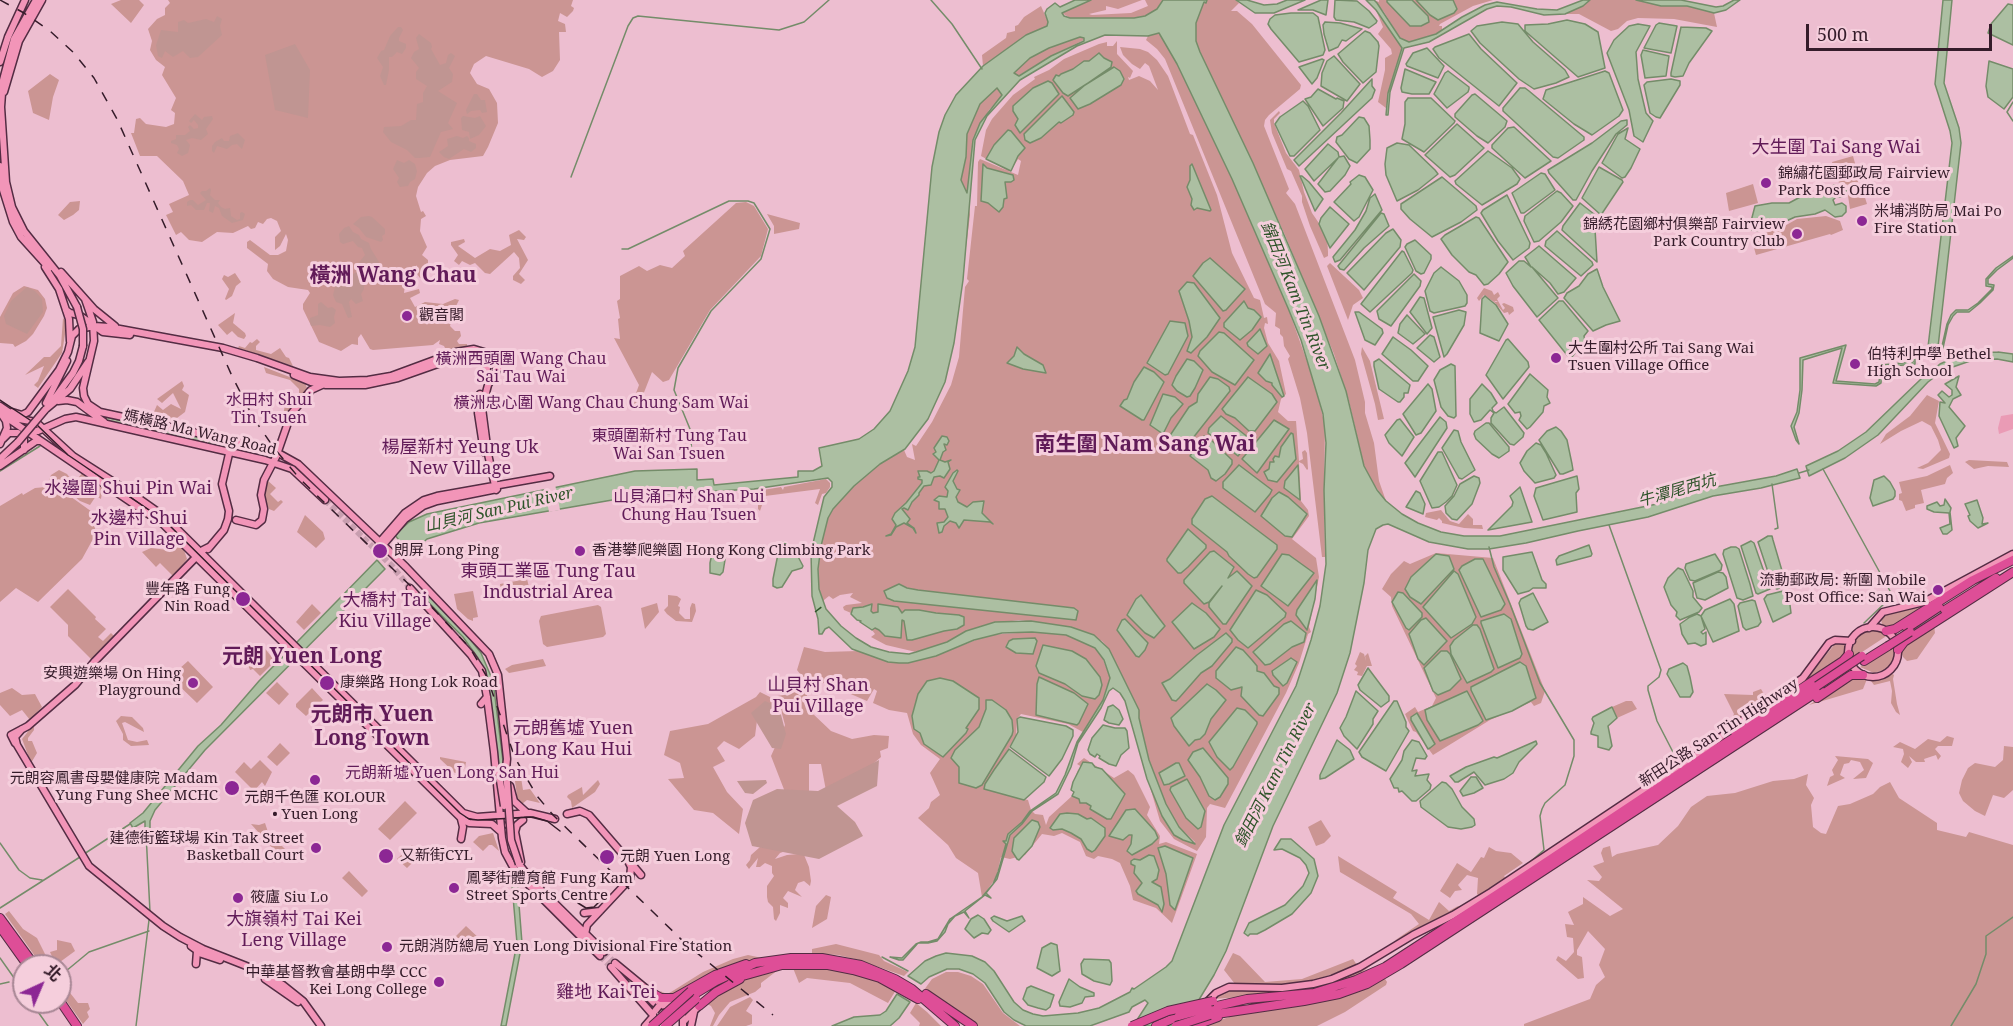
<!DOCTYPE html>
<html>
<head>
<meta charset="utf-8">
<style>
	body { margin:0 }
	#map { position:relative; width:2013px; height:1026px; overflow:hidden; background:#edbed0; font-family:"Noto Serif","Noto Sans TC",serif }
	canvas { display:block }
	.north { position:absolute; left:12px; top:954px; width:60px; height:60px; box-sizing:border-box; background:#f5cedc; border:2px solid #a88795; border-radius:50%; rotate:44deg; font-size:16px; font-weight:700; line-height:24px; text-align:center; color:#351c2a }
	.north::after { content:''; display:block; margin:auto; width:21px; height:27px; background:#8c2794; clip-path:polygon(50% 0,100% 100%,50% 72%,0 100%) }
	.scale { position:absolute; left:1806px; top:24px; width:186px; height:27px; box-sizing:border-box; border:3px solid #351c2a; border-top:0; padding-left:8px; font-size:18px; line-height:21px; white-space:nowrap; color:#351c2a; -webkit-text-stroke:4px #f5cedc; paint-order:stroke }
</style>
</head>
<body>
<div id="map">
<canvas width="2013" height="1026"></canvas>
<div class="north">北</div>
<div class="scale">500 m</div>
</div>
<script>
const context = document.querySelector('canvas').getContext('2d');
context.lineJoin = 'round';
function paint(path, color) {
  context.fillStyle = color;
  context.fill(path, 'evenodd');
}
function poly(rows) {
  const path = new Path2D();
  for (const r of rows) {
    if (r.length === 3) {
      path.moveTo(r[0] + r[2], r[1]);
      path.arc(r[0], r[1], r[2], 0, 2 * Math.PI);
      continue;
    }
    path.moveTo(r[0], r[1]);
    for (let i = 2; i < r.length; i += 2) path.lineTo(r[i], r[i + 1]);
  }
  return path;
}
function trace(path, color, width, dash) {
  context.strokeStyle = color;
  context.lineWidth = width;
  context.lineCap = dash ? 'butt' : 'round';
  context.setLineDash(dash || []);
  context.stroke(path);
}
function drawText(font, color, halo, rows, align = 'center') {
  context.font = font + ' "Noto Serif","Noto Sans TC",serif';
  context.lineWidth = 6;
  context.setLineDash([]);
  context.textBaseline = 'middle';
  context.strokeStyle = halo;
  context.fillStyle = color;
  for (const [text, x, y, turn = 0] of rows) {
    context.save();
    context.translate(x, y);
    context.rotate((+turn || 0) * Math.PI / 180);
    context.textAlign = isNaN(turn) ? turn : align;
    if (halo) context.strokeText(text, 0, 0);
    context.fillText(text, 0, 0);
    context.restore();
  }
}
paint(poly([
	[121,0,139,0,144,5,131,23,111,4],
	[168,0,573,0,571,6,574,8,573,11,567,17,560,13,558,21,565,24,566,32,559,32,560,60,553,71,542,77,529,69,486,56,474,64,470,73,477,84,489,89,497,103,498,123,488,147,483,156,450,160,435,166,427,173,418,187,416,196,421,212,423,211,426,216,421,219,420,231,427,247,422,255,428,260,428,267,422,278,420,278,417,274,417,265,405,284,404,293,419,289,420,293,410,298,415,307,425,302,443,304,455,299,459,300,456,306,444,308,445,316,452,318,450,326,455,331,460,331,461,336,457,341,459,344,467,344,467,346,447,352,444,346,439,344,440,340,433,345,373,350,370,349,361,334,358,338,358,345,352,344,341,351,319,342,303,309,303,304,310,293,308,290,288,287,273,279,267,271,268,264,247,248,247,242,250,240,270,255,278,255,286,251,288,240,286,234,280,246,275,250,275,237,281,231,277,221,271,218,267,219,263,224,258,222,255,228,251,229,248,226,233,233,217,232,202,242,189,240,181,232,176,235,166,215,173,212,169,204,189,195,183,181,157,156,140,156,131,133,134,133,136,119,140,118,146,124,166,127,174,124,175,113,171,110,176,98,162,75,165,67,156,60,150,50,152,41,148,29,157,19,165,15,165,8,170,3],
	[1091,0,1142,0,1118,9,1106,6,1106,10,1089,14,1092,15,1131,13,1148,6,1145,0,1163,0,1157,9,1145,16,1134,18,1070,18,1062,13],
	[1204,0,1206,3,1207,0,1236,0,1239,3,1231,11,1237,11,1252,24,1301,85,1300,89,1269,115,1265,120,1264,126,1289,189,1286,193,1295,204,1355,360,1365,402,1365,413,1374,443,1379,481,1386,501,1370,479,1364,466,1349,401,1334,354,1285,235,1239,135,1191,41,1189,25],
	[1374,0,1379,2,1379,0,1493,0,1473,6,1440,24,1439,26,1442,26,1442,30,1436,34,1409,42,1400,38,1384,12],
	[1590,0,1636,0,1661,6,1687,6,1714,13,1717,27,1674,19,1638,18,1627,21,1618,29,1611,31,1579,14,1565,14,1583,6],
	[1041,6,1048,22,1047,26,1026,35,983,66,982,55,1006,38,1007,33,1015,31,1015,26,1018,25,1024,17],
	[1376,10,1402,48,1386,108,1378,102,1385,70,1385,58,1392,54,1391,49,1378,34,1383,27],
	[1156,33,1161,35,1177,64,1232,179,1288,308,1315,384,1325,426,1324,490,1325,557,1322,557,1307,433,1300,398,1288,359,1290,356,1284,346,1283,337,1280,334,1280,329,1275,326,1276,313,1265,304,1165,59,1157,49,1146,40,1148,36],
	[1080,37,1085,39,1084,40,1051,56,1018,76,1013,74,1018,78,1004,92,1000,85,998,88,1002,94,1001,97,989,110,973,140,968,193,970,215,956,330,953,222,969,101,1036,50],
	[1117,41,1117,54,1133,71,1130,78,1128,77,1129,80,1139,76,1150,81,1158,90,1149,66,1145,63,1140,69,1132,64,1123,55,1120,47,1140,49,1148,52,1157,60,1168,76,1190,134,1193,135,1217,195,1232,253,1254,298,1260,300,1264,318,1267,317,1268,324,1265,323,1264,328,1268,343,1279,361,1286,394,1281,399,1278,412,1288,421,1296,421,1299,461,1303,459,1302,452,1305,450,1307,453,1308,469,1307,470,1303,464,1299,462,1301,501,1308,510,1309,516,1292,539,1316,558,1319,577,1309,627,1311,632,1308,634,1299,663,1286,693,1225,808,1210,804,1207,808,1206,837,1197,851,1174,839,1160,821,1150,787,1171,831,1179,838,1194,844,1195,842,1179,827,1166,804,1149,760,1139,718,1139,710,1109,649,1102,641,1071,627,1019,620,984,625,947,642,916,652,886,645,871,637,875,634,872,630,860,622,861,621,851,613,844,610,843,607,846,605,862,603,850,597,853,593,840,595,833,599,829,596,824,600,823,605,819,589,818,569,821,546,828,518,833,509,854,486,880,464,904,450,907,457,915,460,912,444,916,446,932,422,951,385,959,357,965,287,969,281,967,279,975,206,977,206,978,162,980,159,1018,175,1021,161,1018,159,1010,172,981,156,986,130,992,119,1013,95,1035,79,1034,77,1049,70,1064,59,1099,44,1107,42,1107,46,1113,46],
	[50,74,59,80,53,97,49,120,33,113,28,91],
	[1279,111,1280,113,1274,119,1274,123,1286,153,1299,170,1304,192,1312,213,1327,235,1328,252,1328,256,1324,258,1310,226,1302,202,1302,196,1291,171,1287,169,1272,133,1270,120],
	[1853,156,1860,181,1856,183,1861,183,1845,185,1838,182,1832,162],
	[1753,184,1758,203,1729,211,1726,193],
	[1861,185,1867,204,1850,209,1847,189],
	[80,201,79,210,73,215,64,220,58,215,70,202],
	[746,202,754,206,768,229,761,256,710,310,669,380,663,382,652,372,643,395,644,402,640,408,632,404,639,385,614,338,620,339,618,319,620,318,617,301,620,299,620,276,639,266,647,271,660,265,672,268,685,256,683,251,736,203],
	[767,214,800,223,799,229,774,234,774,226],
	[1826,216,1840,221,1843,230,1831,235,1830,234,1756,255,1751,237,1779,229,1797,219],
	[519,230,526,237,524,240,517,239,528,260,519,274,525,280,521,284,513,280,513,276,520,268,519,258,514,252,490,274,485,273,475,263,470,265,462,261,459,265,454,261,458,255,451,245,451,242,464,239,465,242,458,246,475,258,490,249,500,251,511,245,509,235],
	[1330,263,1359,290,1363,298,1353,305,1348,320,1327,266],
	[235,273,241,282,236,286,232,296,226,300,225,299,229,289,222,279,224,275,228,277],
	[24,286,38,290,45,299,47,308,44,316,33,334,26,341,15,347,13,344,0,343,0,317,13,293],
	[1484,288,1492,291,1494,295,1498,292,1500,296,1497,299,1503,310,1505,308,1502,304,1504,303,1513,307,1514,311,1509,315,1508,312,1504,313,1494,302,1498,302,1496,301,1494,302,1484,295,1479,301,1477,298],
	[235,313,233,323,245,333,246,336,244,339,238,337,232,331,227,335,218,325],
	[63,318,67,322,62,353,38,388,34,385,38,381,44,366,25,375,44,357,50,357,61,346],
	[257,339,260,342,256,346,256,350,271,354,280,348,286,357,289,358,293,366,238,348,239,346,245,348,250,342,252,343],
	[1362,347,1370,361,1384,419,1378,420,1375,404,1361,354],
	[264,367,305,383,307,388,303,395,292,408,284,423,282,420,285,405,278,404,285,394,285,401,290,403,299,394,299,389,290,380,266,373],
	[182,381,184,386,182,390,189,395,185,412,173,421,164,416,157,419,153,414,157,405,163,410,171,404,181,409,173,393,162,403,157,399],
	[1927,395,1939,401,1935,423,1950,454,1949,458,1923,469,1917,468,1928,463,1941,450,1938,440,1931,426,1922,421,1901,431,1880,444,1886,434,1910,416],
	[1969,460,2007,462,2009,467,1988,466,1974,469,1965,462],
	[1950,465,1953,473,1947,478,1945,484,1921,490,1924,503,1915,505,1915,508,1906,511,1902,501,1899,500,1899,494,1902,493,1899,482,1927,476],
	[59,470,67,474,73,482,71,487,83,472,103,485,101,499,96,496,90,505,80,501,68,491,69,488,49,480,51,475],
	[826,479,830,483,830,487,826,493,822,494,818,505,815,503,820,489,765,496,760,511,758,509,758,500,763,490,781,487,783,490,784,487],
	[267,480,276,488,270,494,278,502,281,500,283,502,274,511,269,509,264,498],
	[46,487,61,491,65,495,67,494,95,514,95,530,93,539,82,559,38,602,16,588,0,602,0,506,22,493,23,495,35,488],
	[1338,505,1342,513,1344,520,1342,543,1339,541,1337,536,1336,507],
	[1441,510,1450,521,1459,524,1468,514,1473,519,1473,525,1482,525,1483,529,1464,528,1442,523,1442,521,1439,518,1437,520,1425,517,1426,513],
	[305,515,323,532,325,539,316,548,297,532],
	[177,541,183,547,187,559,174,577,160,563,156,567,142,552,151,548,168,550],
	[1436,553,1493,558,1545,691,1541,703,1534,706,1531,702,1490,720,1433,755,1416,732,1413,731,1405,714,1415,707,1418,712,1432,706,1436,698,1392,606,1391,597,1382,589,1391,574,1404,561,1410,564],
	[527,579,530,591,502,596,500,584],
	[68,589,96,617,95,619,106,629,98,637,103,641,111,633,115,637,92,660,68,636,68,625,50,607],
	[473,591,478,617,473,618,473,621,468,619,457,609,454,594],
	[1944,594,1899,624,1885,628,1882,625,1881,619,1888,613,1915,608],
	[668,595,677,596,681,599,678,606,680,607,679,613,685,619,690,619,690,608,692,603,695,604,696,611,692,622,676,621,667,614,664,610,668,606],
	[657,603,659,612,645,629,641,608],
	[312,604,321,613,304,630,296,622],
	[598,605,601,607,606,634,603,637,547,647,543,644,539,621,541,616],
	[1934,625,1935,633,1917,659,1907,661,1903,657,1900,648],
	[1871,630,1879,631,1888,635,1853,658,1853,647,1855,641,1862,633],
	[1032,632,1066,635,1091,644,1101,654,1110,678,1102,702,1083,732,1068,724,1021,714,1017,719,1016,736,984,789,1028,800,1031,810,1035,814,1043,815,1046,825,1049,817,1072,796,1074,792,1071,789,1078,770,1082,767,1077,764,1084,758,1114,778,1128,770,1134,775,1150,807,1147,815,1160,836,1159,844,1166,842,1197,854,1172,923,1156,908,1133,900,1130,886,1120,863,1112,859,1098,856,1094,859,1086,856,1080,842,1062,833,1054,836,1042,834,1025,855,1010,859,1001,857,996,878,982,897,978,873,956,858,948,845,918,818,929,808,931,802,940,795,930,773,940,759,921,745,913,734,907,713,889,710,873,703,877,691,874,689,867,701,825,683,813,684,804,679,797,670,804,647,825,652,858,651,888,662,908,663,936,656,988,635],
	[1835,644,1844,645,1847,648,1845,656,1773,704,1772,703,1806,679],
	[262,645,275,661,260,676,253,669,250,670,247,662],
	[1895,646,1894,659,1887,669,1874,673,1860,667],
	[1360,652,1364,654,1366,661,1365,656,1368,653,1372,666,1367,666,1362,676,1357,675,1358,672,1354,670,1357,666,1355,664],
	[543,659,546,666,509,673,505,669,512,665],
	[188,661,213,687,197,703,171,678,173,676,176,679,182,672,179,669],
	[1890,672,1894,675,1893,679,1897,704,1900,715,1896,712,1891,703,1892,691,1890,681,1874,685,1871,681],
	[1852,677,1867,679,1863,689,1809,705],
	[277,682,289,694,279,705,266,693],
	[792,685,802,685,809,700,811,712,831,731,852,739,874,735,889,736,888,748,880,751,881,757,866,770,827,796,821,764,809,764,809,793,785,792,771,756,785,725,781,710,764,703,758,713,755,736,739,749,724,741,717,748,725,761,713,767,727,792,743,809,739,834,713,813,694,810,668,779,684,778,680,763,664,755,670,731,708,724,756,697,760,692,770,697,784,695],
	[12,688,22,695,35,694,42,707,30,720,22,710,10,716,0,705,0,693],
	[312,688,323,700,306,716,296,707,296,704],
	[1761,689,1764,694,1769,695,1769,705,1740,726,1731,719,1734,714,1724,694,1753,695,1753,692],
	[1626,701,1632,701,1637,709,1617,718,1612,707],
	[121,716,132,717,143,728,144,732,125,722,122,723,128,740,137,742,147,740,149,745,131,746,123,740,123,734,116,721],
	[34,724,34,730,28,738,28,741,32,741,37,753,31,763,22,739],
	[1947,736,1954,738,1952,746,1938,746,1935,749,1941,756,1938,760,1936,755,1924,759,1925,762,1916,762,1909,756,1912,762,1908,768,1901,762,1904,754,1903,749,1893,747,1900,742,1915,749,1928,739,1940,742],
	[280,743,290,753,277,766,267,757],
	[2004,746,2013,747,2013,790,2004,798,1993,795,1985,816,1975,811,1963,801,1959,793,1962,780,1968,768,1975,763,1995,767,2003,760],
	[1835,756,1868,759,1873,763,1866,778,1853,779,1864,770,1860,762,1851,760,1849,763,1844,764,1840,775,1845,778,1827,786,1830,777,1834,775,1832,770,1838,760],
	[440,757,466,762,465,768,459,773,455,773,440,759],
	[260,760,272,772,265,786,262,782,254,791,235,772,244,762,251,769],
	[513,768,520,771,523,790,530,789,540,803,527,800,522,804,518,802],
	[1808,774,1806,785,1814,798,1811,805,1813,827,1821,833,1826,834,1838,806,1850,804,1873,794,1880,787,1890,782,1899,798,1937,823,1937,830,1966,837,1969,832,2013,845,2013,1026,1524,1026,1524,1024,1590,999,1596,985,1605,977,1599,965,1605,949,1588,931,1577,950,1577,955,1582,957,1584,978,1578,979,1556,960,1558,956,1566,961,1574,952,1573,938,1567,937,1565,924,1574,925,1568,912,1583,904,1583,897,1610,916,1623,909,1587,880,1599,881,1602,877,1593,866,1604,862,1601,853,1603,848,1610,846,1612,857,1617,854,1658,845,1678,826,1691,807,1707,796,1735,793,1773,781,1794,779],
	[598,780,600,784,595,792,572,808,571,801,567,797,568,795,582,787,583,795],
	[405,801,417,813,390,840,378,829],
	[1321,820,1331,836,1324,843,1316,846,1308,827],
	[265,823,268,832,286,850,283,853,276,852,251,824,259,825],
	[493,833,499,851,492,845,489,845,483,851,473,842,479,836],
	[412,845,421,854,407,868,397,859],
	[800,845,809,867,811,881,810,886,804,881,798,883,795,890,802,897,788,891,783,898,788,903,788,908,780,905,780,913,776,921,774,919,773,907,768,902,767,897,767,886,774,876,772,873,772,866,765,863,760,867,756,867,758,858,749,869,746,865,750,860,751,855,760,847,791,849,780,853,775,859,787,855,799,854],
	[1489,847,1496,851,1511,853,1523,863,1504,876,1506,879,1479,896,1477,894,1478,878,1467,875,1458,885,1462,890,1455,891,1450,898,1440,891,1457,863,1471,872,1481,857,1484,858],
	[1338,856,1397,892,1393,898,1429,920,1439,902,1449,911,1458,906,1461,908,1394,941,1419,924,1411,914,1340,872],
	[349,871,368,891,362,897,342,878],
	[826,895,831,897,827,919,812,928,816,906],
	[9,911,23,929,37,938,51,966,42,966,5,914],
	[466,926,481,940,469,949,456,936],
	[57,940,71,943,75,951,60,962,62,967,60,969,60,966,52,966,55,963,50,952,57,950],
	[836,944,879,955,884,961,908,972,904,976,859,960,838,955,812,953,812,949],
	[1233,953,1240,956,1265,982,1302,979,1353,959,1357,965,1313,981,1286,985,1235,984,1224,970],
	[748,955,762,958,744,962,676,994,663,996,660,991,667,994,671,992,703,972,733,959],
	[1374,963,1361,973,1348,980,1328,988,1297,993,1213,999,1231,989,1328,982,1360,971],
	[793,968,840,970,868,977,896,990,888,1003,850,983,807,978,799,983],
	[778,970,761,983,761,987,755,992,730,1002,719,1015,713,1026,710,1026,715,1013,711,1006,705,1003,711,999,746,979],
	[946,972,958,972,971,976,983,984,1003,1013,1020,1026,977,1026,924,990,932,979],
	[1384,977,1387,982,1386,985,1345,1012,1317,1026,1203,1026,1241,1013,1288,1006],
	[60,980,78,1003,88,1003,90,1009,87,1012,89,1017,83,1024,60,992],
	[750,997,753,1000,746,1011,752,1015,752,1024,746,1026,717,1026,730,1007],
	[916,1003,927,1012,941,1026,919,1026,920,1023,910,1013]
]), '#cb9593');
paint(poly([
	[2013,414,2013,429,1999,434,1998,428,2001,416]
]), '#ea9bb5');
paint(poly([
	[217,16,222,19,220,26,222,35,198,57,190,58,183,51,173,57,165,51,162,58,158,56,156,45,161,30,178,32,178,22,184,20,188,23,206,19,214,22],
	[398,27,401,27,403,30,399,38,399,41,406,44,406,48,402,54,397,52,392,57,389,57,389,70,386,85,384,85,380,76,383,67,377,58,381,51,384,50,390,36],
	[419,34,431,43,432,47,431,49,440,65,446,63,448,55,451,53,455,56,449,68,453,74,452,82,438,91,457,103,448,123,453,129,441,132,430,157,419,158,415,158,407,150,391,142,383,132,384,127,401,126,411,120,416,120,417,104,423,102,423,93,427,86,416,79,416,72,419,68,411,58,414,52,419,49,416,38],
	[295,44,310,70,308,118,275,110,265,55],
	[474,94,477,94,481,100,485,100,487,112,482,113,480,110,471,111,467,114,466,110],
	[195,114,202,120,204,117,212,116,213,119,206,129,208,134,201,140,192,138,186,140,190,145,188,153,182,156,177,153,179,149,177,145,171,143,171,141,176,139,176,135,185,135,190,131,188,127,190,125,194,129,198,128,198,125,194,120,191,123,189,121],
	[463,116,475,118,480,116,486,126,479,135,470,139,469,132,462,130,461,118],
	[238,133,245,140,242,149,237,144,232,145,227,149,217,146,214,153,212,151,212,146,215,142,222,138,224,141,229,141,230,136],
	[457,136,463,138,467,136,469,138,469,141,476,144,476,148,471,152,464,149,449,159,444,157,439,152,448,146,447,139],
	[397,160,404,163,409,160,415,164,417,171,415,179,410,182,408,186,400,187,397,182,399,178,393,169],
	[210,188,211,190,210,195,215,200,220,200,218,203,221,207,225,209,230,208,231,216,237,220,240,219,240,213,242,212,245,214,243,220,232,223,222,216,219,208,215,206,213,213,209,211,210,203,207,203,204,210,196,210,191,205,187,206,187,202,190,200,193,200,198,205,206,200,200,193,202,191,206,191],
	[369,216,372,217,385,229,385,234,382,236,383,240,381,242,366,237,359,228,353,224,361,217],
	[349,226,353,232,359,235,361,239,369,243,371,249,379,262,376,276,364,286,364,289,361,294,363,301,356,304,351,299,349,302,352,317,348,318,342,304,336,302,333,295,336,283,361,270,357,265,365,255,362,248,358,247,353,241,343,244,340,242,339,234,344,228],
	[27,287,35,291,42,299,43,312,27,334,6,324,4,316,11,301],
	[321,302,328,308,332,307,336,310,334,317,335,323,330,327,320,325,311,326,310,322,310,318,318,315,318,304],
	[765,701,779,707,786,734,781,749,772,748,751,713],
	[879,760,877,786,837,806,855,822,863,836,819,859,752,846,745,823,753,800,777,789,818,791],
	[766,780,767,783,753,794,745,793,737,781]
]), '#c09592');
const water = poly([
	[1075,0,1091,0,1062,13,1064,16,1070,18,1134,18,1145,16,1157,9,1163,0,1207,0,1206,3,1204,2,1196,23,1196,41,1200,52,1253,163,1319,316,1346,391,1364,466,1377,490,1386,501,1402,514,1418,523,1441,532,1464,536,1500,536,1657,504,1693,491,1776,476,1797,469,1800,478,1761,488,1713,496,1648,517,1578,531,1526,543,1489,549,1468,549,1429,542,1388,524,1383,525,1376,529,1368,550,1364,583,1350,653,1337,693,1273,826,1226,951,1214,975,1183,1026,1133,1026,1148,1003,1145,1000,1132,1007,1129,1012,1090,1026,1026,1026,1014,1020,1004,1012,985,983,973,974,959,969,947,969,929,977,921,984,908,976,925,961,936,956,946,953,972,956,985,962,994,971,1014,1002,1023,1010,1033,1014,1043,1016,1078,1013,1099,1008,1130,992,1132,988,1134,989,1166,967,1172,961,1224,825,1296,686,1311,640,1320,606,1326,564,1324,490,1326,443,1323,414,1301,340,1288,308,1232,179,1177,64,1159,33,1148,36,1105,35,1077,46,1020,80,987,116,975,140,963,280,954,343,945,382,928,419,905,449,880,464,854,486,833,509,828,518,821,546,818,569,819,589,826,609,841,626,856,638,871,647,889,652,909,654,916,652,947,642,966,631,995,622,1031,621,1071,627,1094,635,1109,649,1139,710,1139,718,1149,760,1166,804,1179,827,1195,844,1183,840,1174,835,1162,816,1147,779,1125,701,1120,693,1113,688,1109,691,1101,708,1078,743,1071,767,1058,794,1032,811,1022,824,1010,835,997,879,986,893,991,898,985,895,965,911,969,918,964,912,955,916,948,924,945,932,937,941,928,943,918,943,903,960,899,960,890,957,902,958,916,944,921,942,928,942,938,939,950,919,982,897,993,884,998,872,1006,844,1003,841,1006,841,1008,834,1022,822,1030,811,1056,793,1065,775,1077,742,1103,700,1110,678,1104,660,1095,648,1066,635,1032,632,1002,633,974,640,936,656,908,663,899,663,888,662,852,649,829,627,825,629,822,634,819,634,818,619,812,596,811,552,824,497,832,487,832,482,828,478,754,489,626,496,618,499,479,523,427,539,411,553,408,552,395,535,409,522,427,514,635,471,697,469,697,480,713,479,714,485,798,477,798,471,813,471,822,466,819,448,859,439,874,429,890,411,908,371,915,347,932,167,939,132,945,115,956,95,983,66,1026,35,1047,26,1048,22,1045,13,1047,9,1055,3,1060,7,1075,0],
	[1080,37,1084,38,1084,41,1051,56,1019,76,1014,73,1030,58,1049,48,1080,37],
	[997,88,1002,95,980,123,973,140,967,193,961,180,966,157,967,134,980,104,997,88],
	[1236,0,1247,0,1264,5,1277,4,1287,0,1305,0,1274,13,1255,13,1236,0],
	[1321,0,1328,0,1326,15,1313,10,1298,10,1321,0],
	[1335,0,1357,1,1369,11,1377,21,1376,23,1369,28,1354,22,1336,20,1334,17,1335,0],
	[1366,0,1374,0,1377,3,1400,38,1409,42,1436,34,1462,17,1485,5,1497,2,1537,9,1557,10,1583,0,1590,0,1583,6,1565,14,1544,15,1511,7,1497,6,1487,9,1429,42,1404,48,1390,92,1388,115,1386,115,1388,93,1402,48,1376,10,1366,0],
	[1387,0,1412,0,1428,16,1429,22,1421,26,1410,26,1387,2,1387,0],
	[1416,0,1453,0,1457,9,1454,13,1438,20,1430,15,1416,0],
	[1636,0,1681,0,1716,7,1723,6,1734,0,1740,0,1726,10,1714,13,1687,6,1661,6,1636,0],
	[1943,0,1952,0,1944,83,1959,128,1961,143,1938,347,1942,346,1947,324,1951,315,1956,310,1968,310,1978,303,1992,289,1992,287,1986,286,1986,279,1996,268,2013,256,2013,258,1997,270,1988,279,1988,284,1994,285,1993,290,1980,303,1969,312,1957,312,1953,316,1948,325,1943,348,1915,351,1915,364,1882,367,1881,383,1876,386,1833,383,1842,348,1803,360,1802,390,1799,413,1794,427,1799,444,1796,440,1791,426,1797,412,1800,390,1800,358,1846,345,1836,381,1875,384,1879,382,1881,365,1913,362,1913,349,1928,347,1952,143,1950,131,1935,84,1943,0],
	[2008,4,2013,5,2013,45,1988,33,1991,24,2008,4],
	[1291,13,1313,13,1318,17,1325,50,1323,55,1299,62,1271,29,1268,24,1270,19,1275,15,1291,13],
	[1567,20,1585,24,1598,32,1605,68,1578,77,1525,31,1525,25,1548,24,1567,20],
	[1325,22,1340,23,1362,29,1346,41,1342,40,1338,47,1329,51,1324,34,1323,25,1325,22],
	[1502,22,1518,24,1533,42,1565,70,1569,77,1556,83,1534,89,1519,79,1480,43,1471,31,1477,26,1502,22],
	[1659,23,1677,26,1671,53,1644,48,1656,25,1659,23],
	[1638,24,1650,26,1636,52,1638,79,1646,113,1653,121,1643,142,1634,136,1629,110,1607,53,1614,40,1629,26,1638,24],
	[1681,27,1706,28,1712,31,1689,63,1683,76,1675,77,1671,76,1671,73,1681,27],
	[1365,31,1370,33,1378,42,1379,46,1376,72,1363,83,1343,62,1338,54,1365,31],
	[1469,34,1481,49,1517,83,1499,106,1439,58,1433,49,1435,47,1469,34],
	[1427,48,1444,66,1438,78,1407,66,1406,64,1413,53,1427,48],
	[1643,50,1669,56,1666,76,1645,78,1641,55,1643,50],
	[1099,53,1104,58,1112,62,1111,67,1085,85,1114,67,1120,71,1124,79,1121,85,1090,104,1078,109,1070,98,1085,85,1068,96,1063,93,1053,80,1056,75,1059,76,1061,74,1073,69,1084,61,1089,61,1099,53],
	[1334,56,1360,84,1347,101,1321,86,1322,73,1327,61,1334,56],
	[1322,59,1324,60,1317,78,1312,84,1299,67,1322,59],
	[1989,61,2013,69,2013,97,2004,109,1988,97,1986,86,1989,61],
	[1405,69,1436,82,1429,94,1412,94,1402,92,1401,88,1405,69],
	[1448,71,1469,87,1469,89,1468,92,1447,108,1434,94,1445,73,1448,71],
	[1605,71,1609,73,1623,110,1619,116,1592,135,1574,124,1543,99,1546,90,1605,71],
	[1372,79,1372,86,1375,90,1372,98,1299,166,1294,160,1341,113,1372,79],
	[1671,79,1680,81,1680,85,1660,118,1656,117,1650,113,1644,85,1647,82,1671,79],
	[1048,81,1052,83,1059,94,1020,133,1015,125,1018,119,1013,111,1013,106,1033,88,1048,81],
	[1520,88,1525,88,1529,91,1584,137,1584,140,1558,158,1553,157,1503,111,1503,108,1520,88],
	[1318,89,1336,99,1337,98,1344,101,1343,108,1323,126,1305,99,1311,97,1318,89],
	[1475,94,1507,121,1505,127,1488,143,1477,136,1455,117,1455,114,1472,95,1475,94],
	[1062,96,1074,112,1073,115,1061,123,1059,122,1041,138,1030,143,1025,140,1024,134,1062,96],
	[1408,98,1431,98,1455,121,1454,123,1424,152,1402,139,1405,124,1405,102,1408,98],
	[1303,101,1308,106,1320,130,1294,156,1290,156,1275,124,1280,117,1303,101],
	[1359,117,1364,118,1369,126,1370,140,1370,149,1357,163,1349,159,1336,142,1337,137,1342,135,1359,117],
	[1627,120,1627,125,1616,134,1592,171,1576,200,1573,200,1549,173,1548,170,1592,143,1621,121,1627,120],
	[1457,124,1484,148,1455,175,1450,177,1425,155,1457,124],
	[1514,127,1551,161,1525,178,1492,148,1492,145,1508,128,1514,127],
	[1628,128,1625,139,1640,149,1631,168,1625,177,1622,178,1602,163,1618,134,1628,128],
	[1008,130,1011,131,1025,148,1018,156,1011,171,986,159,994,145,1008,130],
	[1397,143,1409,145,1435,170,1438,174,1418,190,1397,201,1386,175,1385,164,1387,148,1397,143],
	[1328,144,1338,152,1339,157,1344,156,1350,166,1345,175,1330,191,1325,192,1318,184,1338,158,1314,181,1305,169,1328,144],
	[1488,151,1512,168,1520,179,1517,184,1482,205,1456,184,1455,181,1488,151],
	[983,164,987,168,1013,175,1014,180,1011,182,1005,182,1007,198,1004,199,1003,207,999,212,988,203,981,201,983,164],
	[1192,164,1211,210,1210,211,1197,208,1194,210,1191,205,1192,199,1187,187,1190,180,1190,166,1192,164],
	[1599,167,1622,180,1623,182,1601,215,1582,198,1599,167],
	[1541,173,1545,174,1555,190,1524,213,1521,213,1512,193,1541,173],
	[1359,175,1365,177,1373,190,1359,217,1354,221,1334,202,1351,184,1350,182,1359,175],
	[1300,176,1302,176,1309,182,1323,199,1315,211,1300,176],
	[1442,177,1476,206,1477,210,1461,222,1432,237,1410,219,1401,209,1401,204,1442,177],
	[1834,185,1842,186,1847,191,1844,197,1836,197,1833,200,1835,205,1842,203,1846,206,1846,212,1842,216,1835,217,1825,210,1815,214,1795,217,1769,229,1755,231,1749,229,1755,206,1772,203,1789,203,1804,195,1822,194,1834,185],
	[1557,191,1561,193,1573,206,1561,222,1539,241,1534,242,1524,221,1525,216,1557,191],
	[1375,194,1382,210,1340,260,1335,262,1333,257,1355,230,1366,211,1370,198,1375,194],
	[1507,195,1530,243,1529,248,1513,260,1498,241,1481,213,1483,210,1507,195],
	[1580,203,1599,218,1595,229,1597,262,1562,230,1563,226,1580,203],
	[1330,207,1349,224,1330,248,1319,224,1321,218,1330,207],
	[1381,213,1384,214,1389,226,1364,248,1344,270,1340,269,1338,266,1381,213],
	[1476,217,1479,218,1508,262,1499,274,1488,284,1484,285,1476,275,1469,272,1452,255,1441,239,1445,235,1476,217],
	[1393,229,1401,240,1400,247,1364,290,1347,273,1386,233,1393,229],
	[1557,231,1592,262,1593,265,1581,276,1545,246,1546,241,1557,231],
	[1415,240,1431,255,1431,259,1424,273,1421,274,1416,271,1405,247,1407,244,1415,240],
	[1539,246,1576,278,1564,292,1558,294,1550,283,1532,267,1558,298,1537,317,1513,286,1506,273,1519,261,1524,261,1531,267,1525,257,1539,246],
	[1402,251,1404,252,1413,270,1412,273,1370,312,1361,304,1402,251],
	[1210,258,1245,289,1226,310,1223,311,1193,276,1203,263,1210,258],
	[1441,267,1459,281,1467,295,1467,303,1465,306,1434,313,1430,311,1425,291,1434,273,1441,267],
	[1597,269,1603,287,1620,321,1606,325,1593,331,1564,298,1567,293,1579,286,1588,274,1597,269],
	[1414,274,1421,281,1420,286,1391,326,1379,319,1377,311,1414,274],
	[1187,282,1194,283,1220,318,1207,337,1191,353,1187,351,1192,337,1189,321,1179,291,1187,282],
	[1485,296,1496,305,1508,324,1499,341,1480,333,1482,299,1485,296],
	[1420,297,1424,298,1432,328,1427,334,1410,312,1420,297],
	[1244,301,1248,308,1254,310,1261,317,1252,330,1240,340,1224,327,1224,323,1244,301],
	[1559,301,1563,301,1588,331,1584,336,1585,341,1571,358,1567,355,1539,320,1559,301],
	[1459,310,1466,312,1464,325,1447,354,1444,357,1433,317,1459,310],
	[1355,312,1359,312,1382,329,1383,333,1375,345,1365,340,1355,312],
	[1407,315,1425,334,1413,344,1398,333,1400,324,1407,315],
	[1170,321,1185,323,1188,336,1168,374,1165,375,1147,363,1170,321],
	[1260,329,1267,346,1258,354,1248,346,1247,343,1260,329],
	[1219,332,1224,333,1254,360,1235,385,1212,372,1198,356,1200,351,1219,332],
	[1430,335,1434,337,1440,357,1434,362,1417,348,1430,335],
	[1393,337,1411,350,1428,366,1418,381,1413,381,1382,354,1393,337],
	[1508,339,1528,362,1529,367,1503,399,1486,375,1506,340,1508,339],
	[1017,347,1024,354,1043,365,1046,373,1023,369,1007,363,1014,356,1017,347],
	[1998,352,2013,354,2013,362,1997,359,1973,360,1944,370,1928,382,1878,435,1845,458,1809,476,1806,466,1838,451,1866,432,1921,379,1940,364,1958,356,1973,353,1998,352],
	[1270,354,1284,396,1282,397,1272,385,1272,383,1266,381,1258,373,1270,354],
	[1187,359,1194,361,1203,370,1195,388,1190,396,1187,397,1177,391,1172,385,1176,376,1187,359],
	[1379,359,1410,385,1408,393,1404,393,1404,397,1400,402,1398,402,1379,389,1374,366,1374,362,1379,359],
	[1451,364,1455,366,1456,416,1454,418,1448,416,1441,407,1434,380,1440,370,1451,364],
	[1144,367,1154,372,1164,382,1144,420,1142,420,1120,406,1124,400,1127,399,1134,382,1144,367],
	[1530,374,1548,390,1547,397,1550,403,1544,406,1543,412,1530,427,1527,429,1519,420,1521,416,1520,412,1515,413,1508,404,1530,374],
	[1959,376,1956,387,1961,395,1953,399,1949,407,1965,426,1956,438,1958,446,1954,448,1939,416,1940,402,1945,403,1938,395,1942,391,1949,397,1952,395,1952,390,1945,384,1959,376],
	[1210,377,1218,379,1229,387,1230,391,1189,443,1182,448,1171,442,1168,440,1169,437,1189,407,1197,402,1198,394,1210,377],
	[1248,377,1272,394,1277,402,1255,431,1249,431,1235,418,1226,414,1222,409,1248,377],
	[1428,384,1432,389,1436,411,1421,433,1416,435,1403,414,1428,384],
	[1482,384,1491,393,1497,403,1492,408,1493,411,1496,413,1504,407,1524,433,1523,437,1514,445,1510,444,1491,423,1491,418,1494,413,1490,410,1481,420,1474,422,1470,414,1470,399,1482,384],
	[1163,394,1175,397,1183,404,1171,418,1163,434,1150,425,1163,394],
	[1221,416,1249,438,1248,444,1238,456,1208,433,1209,428,1221,416],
	[105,417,228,443,228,446,227,448,107,422,105,417],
	[1440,417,1446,422,1447,428,1415,477,1405,463,1440,417],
	[1400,419,1414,437,1402,456,1389,443,1385,435,1397,420,1400,419],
	[1274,420,1289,429,1257,473,1242,459,1274,420],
	[1486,423,1489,423,1509,447,1509,451,1499,458,1492,454,1476,439,1474,434,1475,431,1486,423],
	[1556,427,1561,431,1567,440,1572,464,1573,470,1563,474,1560,474,1539,440,1547,431,1556,427],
	[1454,430,1458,431,1461,442,1475,470,1462,479,1459,478,1442,448,1454,430],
	[1291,433,1293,434,1296,459,1277,482,1268,480,1264,472,1269,469,1270,462,1274,462,1273,459,1275,456,1279,457,1281,447,1291,433],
	[942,436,947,437,949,441,947,445,944,444,946,450,943,452,940,460,945,462,951,460,948,462,950,469,944,478,940,476,934,477,931,485,924,486,919,493,919,495,912,502,908,510,904,508,902,509,910,519,907,523,914,528,916,533,913,528,904,523,896,527,891,535,886,536,891,534,896,525,892,519,895,513,906,503,922,483,922,480,918,479,918,477,920,477,918,471,927,471,931,473,934,471,939,460,933,454,936,452,934,448,942,436],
	[1204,436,1210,439,1232,460,1232,464,1225,474,1216,481,1211,478,1208,470,1190,456,1204,436],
	[1536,443,1541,445,1546,453,1556,475,1554,478,1535,483,1524,471,1520,463,1527,451,1536,443],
	[1438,452,1442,452,1457,485,1452,496,1446,502,1439,507,1432,508,1420,481,1438,452],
	[1239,465,1272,490,1270,494,1255,512,1223,488,1223,482,1239,465],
	[1298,465,1300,499,1300,500,1284,488,1285,481,1298,465],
	[957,470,958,471,953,481,957,489,960,490,956,497,958,502,967,507,973,502,984,501,982,513,993,524,990,522,964,520,959,528,956,523,950,521,944,526,942,532,939,533,937,523,944,522,948,517,945,509,939,509,939,502,934,500,939,496,947,497,948,491,945,487,953,473,957,470],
	[1474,476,1479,478,1480,483,1472,504,1457,520,1452,519,1446,513,1445,506,1454,496,1460,484,1474,476],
	[1577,476,1579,489,1576,493,1577,512,1543,520,1534,496,1536,488,1577,476],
	[1884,476,1890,482,1895,491,1895,496,1893,499,1873,506,1870,498,1874,480,1884,476],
	[1520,487,1532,522,1488,530,1512,506,1513,502,1510,496,1520,487],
	[1416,491,1420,493,1425,504,1423,514,1406,507,1416,491],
	[1279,492,1288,497,1307,514,1292,537,1285,536,1261,516,1272,498,1279,492],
	[1212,496,1277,545,1277,549,1257,577,1254,578,1248,574,1229,556,1227,552,1192,524,1192,519,1205,499,1212,496],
	[1945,499,1951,508,1950,512,1952,530,1947,534,1943,534,1940,528,1950,524,1949,513,1934,512,1927,509,1927,506,1937,502,1940,506,1944,505,1945,499],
	[1977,500,1983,518,1982,524,1988,523,1978,528,1970,521,1968,516,1970,515,1965,504,1977,500],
	[1188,529,1206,545,1206,548,1188,567,1181,573,1178,573,1167,561,1167,559,1188,529],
	[1768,536,1772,536,1773,540,1785,581,1785,586,1777,589,1773,587,1758,542,1768,536],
	[1751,541,1754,543,1770,589,1758,594,1756,593,1741,546,1751,541],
	[783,542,794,549,803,566,802,568,792,571,782,587,777,588,773,586,773,579,778,554,785,552,781,547,783,542],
	[1589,545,1592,554,1591,556,1557,565,1556,560,1559,556,1589,545],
	[1731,547,1736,547,1739,549,1750,584,1753,596,1743,600,1737,598,1723,554,1724,550,1731,547],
	[713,549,720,550,726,554,723,572,720,575,710,573,710,563,713,549],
	[1214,551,1234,567,1228,578,1237,571,1252,586,1226,624,1223,624,1209,607,1209,603,1222,586,1209,602,1204,604,1184,583,1184,580,1210,552,1214,551],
	[1532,552,1542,580,1546,584,1546,588,1533,588,1529,591,1518,594,1503,570,1503,557,1532,552],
	[1282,554,1289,555,1314,573,1288,606,1261,586,1282,554],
	[1436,554,1449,556,1454,569,1421,604,1410,597,1405,589,1411,577,1436,554],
	[1715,554,1722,565,1721,570,1695,581,1690,580,1685,568,1686,564,1715,554],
	[1475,559,1483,559,1505,604,1501,610,1481,617,1459,570,1462,566,1475,559],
	[377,560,385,569,205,750,155,810,150,821,150,833,145,833,145,821,133,828,130,823,143,813,198,746,221,725,259,681,377,560],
	[1678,568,1683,570,1693,591,1693,597,1702,608,1699,612,1680,620,1676,616,1677,612,1671,605,1664,587,1668,578,1678,568],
	[1454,571,1458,574,1476,617,1472,624,1451,638,1423,607,1454,571],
	[1718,572,1723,573,1726,577,1728,588,1705,600,1697,598,1693,583,1718,572],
	[1317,580,1315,599,1307,630,1296,615,1297,610,1317,580],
	[899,584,907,588,918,590,1074,608,1078,611,1076,620,894,601,887,598,884,591,899,584],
	[1256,590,1267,595,1286,613,1285,617,1248,648,1238,640,1230,630,1256,590],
	[1783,591,1789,597,1791,613,1773,622,1764,599,1767,595,1783,591],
	[1398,592,1403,593,1422,613,1422,617,1409,630,1406,628,1392,602,1398,592],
	[1533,593,1548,622,1533,630,1528,629,1526,626,1519,603,1521,599,1533,593],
	[1141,595,1165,626,1154,638,1145,633,1127,615,1136,599,1141,595],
	[431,596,466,634,481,653,493,681,509,810,503,810,488,682,485,674,478,658,463,637,426,600,431,596],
	[1730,599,1734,604,1739,631,1713,642,1701,616,1705,629,1701,632,1703,634,1706,632,1706,644,1701,646,1695,643,1688,644,1682,634,1680,624,1690,617,1697,614,1701,616,1705,610,1730,599],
	[1752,600,1755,601,1761,622,1758,626,1746,630,1743,627,1738,606,1740,603,1752,600],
	[1192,603,1206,613,1220,629,1214,637,1194,649,1172,622,1192,603],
	[872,604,871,611,873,613,878,612,878,604,898,607,902,613,905,610,919,610,936,613,959,615,964,617,964,625,957,629,944,631,912,640,907,640,904,621,902,620,901,638,885,636,879,630,875,628,872,630,860,622,861,621,857,620,851,614,853,608,863,607,872,604],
	[1504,614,1511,619,1522,654,1520,658,1498,668,1481,623,1481,621,1504,614],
	[1426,618,1447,641,1424,665,1418,659,1409,634,1421,620,1426,618],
	[1125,619,1148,643,1145,650,1139,657,1136,656,1117,630,1122,620,1125,619],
	[1291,621,1306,633,1304,642,1292,647,1270,664,1265,665,1253,652,1284,624,1291,621],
	[1473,625,1477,625,1480,629,1494,669,1491,672,1467,683,1451,654,1450,646,1454,640,1473,625],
	[1226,633,1232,639,1232,642,1212,666,1201,673,1179,698,1176,701,1172,700,1162,683,1170,679,1197,655,1226,633],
	[1035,638,1037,641,1033,654,1016,653,1006,647,1009,641,1013,639,1035,638],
	[1043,645,1072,651,1086,659,1100,677,1102,685,1099,695,1095,699,1082,696,1065,684,1039,673,1036,666,1043,645],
	[1236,647,1243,650,1252,660,1257,666,1257,671,1264,673,1274,686,1279,688,1279,694,1263,716,1259,715,1241,696,1242,687,1231,690,1216,678,1216,671,1236,647],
	[1441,651,1447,651,1450,654,1461,679,1450,690,1438,695,1433,691,1424,668,1441,651],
	[1291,658,1297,662,1287,683,1283,686,1273,675,1272,671,1291,658],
	[1520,662,1526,666,1536,698,1512,711,1486,720,1471,690,1471,687,1520,662],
	[1683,663,1687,666,1690,677,1693,692,1690,697,1680,697,1667,674,1669,669,1683,663],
	[1368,668,1389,696,1389,701,1381,707,1360,690,1358,685,1368,668],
	[1039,677,1074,693,1088,704,1079,723,1077,725,1036,715,1037,684,1039,677],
	[940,678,953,681,979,698,979,709,966,728,968,729,966,733,943,757,924,744,920,733,914,729,912,716,918,694,927,681,940,678],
	[1207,684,1216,690,1226,700,1211,719,1205,734,1200,739,1195,740,1189,746,1174,726,1171,718,1207,684],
	[1356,691,1378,711,1373,719,1373,724,1357,749,1344,736,1340,728,1346,717,1356,691],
	[1467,691,1483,721,1478,725,1440,741,1427,720,1425,710,1467,691],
	[986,700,992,700,1006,710,1012,720,1013,731,1012,735,982,785,976,788,959,783,959,767,951,758,955,750,979,727,986,709,986,700],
	[1394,701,1397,701,1406,722,1406,727,1409,731,1386,771,1362,757,1359,752,1394,701],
	[1113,705,1119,710,1123,719,1119,725,1109,723,1104,720,1108,707,1113,705],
	[1612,707,1617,718,1608,726,1612,746,1609,750,1598,747,1598,736,1591,734,1591,732,1594,723,1592,719,1593,717,1612,707],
	[1237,708,1245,710,1257,722,1257,724,1233,767,1230,770,1217,757,1209,742,1237,708],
	[1417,713,1435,744,1430,748,1428,749,1411,720,1411,717,1417,713],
	[1020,717,1066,726,1073,730,1073,736,1062,759,1049,776,1010,747,1018,732,1017,719,1020,717],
	[1103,725,1115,728,1125,728,1127,731,1129,748,1121,755,1116,766,1109,764,1099,758,1100,756,1097,754,1095,757,1090,754,1088,750,1092,738,1103,725],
	[1337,740,1350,750,1354,759,1325,778,1320,779,1320,775,1337,740],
	[1412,740,1419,742,1427,756,1425,759,1416,758,1412,771,1417,770,1415,776,1429,774,1427,780,1431,785,1430,789,1416,801,1412,801,1402,791,1399,792,1398,788,1394,788,1390,779,1402,760,1404,751,1412,740],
	[1536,741,1537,744,1519,762,1513,773,1504,779,1485,785,1474,772,1458,782,1455,782,1450,776,1466,767,1494,757,1497,758,1536,741],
	[1203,748,1228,778,1228,784,1220,797,1215,800,1209,796,1200,777,1188,760,1193,752,1203,748],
	[1009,749,1046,777,1044,782,1024,800,984,789,985,784,994,770,1009,749],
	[1083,762,1092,763,1095,767,1102,769,1125,794,1111,819,1107,819,1090,809,1091,806,1086,803,1080,803,1079,799,1072,796,1074,792,1071,790,1073,782,1083,762],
	[1176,763,1179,763,1185,776,1169,784,1164,785,1159,773,1176,763],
	[1471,777,1476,777,1483,788,1474,793,1463,796,1460,791,1471,777],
	[1187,779,1205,811,1201,827,1198,829,1186,818,1170,790,1171,787,1187,779],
	[1442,782,1446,783,1452,789,1462,807,1474,819,1475,825,1472,827,1461,829,1448,827,1421,807,1420,801,1442,782],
	[1135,809,1155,831,1158,838,1152,844,1132,855,1127,851,1131,844,1132,835,1129,835,1123,840,1109,836,1126,810,1135,809],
	[1067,813,1078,814,1087,819,1091,818,1105,828,1105,836,1095,850,1092,852,1087,849,1081,839,1071,833,1062,829,1053,830,1050,828,1060,814,1067,813],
	[1032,820,1038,822,1040,827,1032,846,1019,860,1017,859,1012,851,1014,838,1032,820],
	[1281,839,1291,839,1314,859,1318,876,1311,893,1292,914,1265,930,1257,934,1250,934,1248,936,1244,933,1249,923,1285,905,1303,886,1309,873,1306,865,1300,858,1282,849,1274,850,1281,839],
	[1165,846,1193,858,1175,910,1170,905,1166,874,1158,848,1165,846],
	[1149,855,1154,856,1159,870,1157,879,1152,882,1161,887,1164,904,1162,912,1158,905,1138,894,1136,891,1142,883,1134,873,1135,866,1131,864,1131,861,1134,859,1140,860,1149,855],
	[511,873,517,879,522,943,506,1026,501,1026,517,943,511,873],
	[978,915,984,919,991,930,988,934,982,933,974,938,965,929,971,919,978,915],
	[994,916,1007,921,1022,916,1025,921,1009,932,993,921,991,918,994,916],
	[1051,943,1057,945,1060,971,1052,976,1037,968,1042,948,1051,943],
	[1084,959,1109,960,1111,963,1112,981,1110,985,1094,981,1082,974,1081,964,1084,959],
	[1069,979,1080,987,1094,993,1094,996,1085,997,1082,1003,1070,1007,1060,1006,1059,1002,1069,979],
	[1031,986,1054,995,1050,1007,1046,1010,1038,1008,1028,1005,1023,999,1027,988,1031,986],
	[897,994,910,1002,899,1018,890,1026,832,1026,854,1017,880,1015,886,1011,897,994]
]);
paint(water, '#acbfa2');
trace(water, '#748c69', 1.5);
paint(poly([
	[555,484,560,510,549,512,544,486]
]), '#edbed0');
trace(poly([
	[931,0,952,24,982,69],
	[2013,102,2007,112,2013,121],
	[571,177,628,26,633,18,638,16,779,30,804,22,829,0],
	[622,249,628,249,729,201,748,201,754,203,770,229,761,259,711,311,678,368,674,390,690,429,692,454],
	[1823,469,1890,591,1886,602,1864,623],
	[0,471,40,446],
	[1799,473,1809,470],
	[1772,484,1778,528,1775,529],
	[1609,525,1661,670,1659,677,1648,686,1648,690,1657,721,1675,756,1671,765,1657,774],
	[1489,547,1494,567,1510,604,1540,683,1574,740,1574,756,1565,785,1545,803,1542,809,1540,816,1544,850,1530,862],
	[146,833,150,912],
	[0,843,19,870,30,878,42,880],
	[84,854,130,824],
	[0,908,80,857],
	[882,957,908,971],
	[0,958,24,992],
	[60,976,89,952,149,931],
	[0,984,9,982],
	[31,1002,48,1026],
	[136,1026,149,920],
	[1951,1026,1976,984,1986,954,1986,936,2013,917]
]), '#748c69', 1.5);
trace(poly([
	[815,612,824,605]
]), '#30552b', 1.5, [8, 6]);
trace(poly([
	[325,500,392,566,410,588],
	[604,952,612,960],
	[600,956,608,964]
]), '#c89eaf', 6, [6, 3]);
const major = poly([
	[36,0,14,39,3,80,1,107,6,182,12,207,24,231,60,276,77,307],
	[0,62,8,37,25,0],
	[4,92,19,41,42,0],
	[0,166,3,190,13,222,21,237,49,268],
	[45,267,59,289,69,319,70,341],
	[61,272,94,309,115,326],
	[85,299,93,322,94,341,83,388,84,396,88,404,100,412,271,449,298,464,406,567,489,654,498,675,507,759,506,769],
	[66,310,70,313,79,315,103,332,130,335],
	[482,357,487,368,486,379],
	[294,375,311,382,326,385,365,385,398,378,469,353,481,356,499,368],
	[480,394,478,413,484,452],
	[58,401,67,400,77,402,104,422],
	[52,402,73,373,79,361,83,346],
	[46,403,67,361],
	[0,406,19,419,36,422,73,456,131,493,165,517,463,813,477,817,530,813,555,819],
	[46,409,70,389,88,362],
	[12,412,22,415,28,412,59,370,68,352,72,336,79,329,94,326,109,327,223,348,257,358,310,377,339,381,368,380,391,376,456,352,474,349,484,352,501,364,488,385,482,408,488,454,496,490],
	[0,413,163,524,461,818,469,823,492,824,501,832],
	[27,430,38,431,65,419,76,417,265,460,292,469,325,500],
	[3,439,9,433,18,433,24,439,24,450],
	[0,444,7,428,6,421,2,415],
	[0,459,18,442],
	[0,466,36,441,40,441],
	[236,520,256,525,262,520,264,509,261,495,264,480,276,457,291,414,311,390,322,385],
	[379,543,405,513,424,500,437,496,550,476],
	[382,546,405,519,423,506,437,501,497,489],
	[208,549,224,530,228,519,229,511,222,484,232,441],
	[410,588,471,655,482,671,487,697,494,752,502,838,505,852,512,865,519,875,600,956],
	[1873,652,25],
	[1869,628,1883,612,1924,602,2013,554],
	[481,704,487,697],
	[22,729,15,737,17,745,89,866,163,926,180,937,203,949,259,971,283,985,303,1001,321,1026],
	[15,743,11,735,28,726,75,685,95,661,203,550,209,547],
	[510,786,514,801,526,812],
	[567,814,580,811,589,815,627,859,631,867,630,879,587,925,585,934],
	[461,819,463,827,461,839],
	[508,825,513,827,515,832,521,862],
	[515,832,517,825,523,820],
	[630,862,641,875],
	[519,864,531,880,604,952],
	[584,913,600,911],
	[191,946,202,954,220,960],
	[615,963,649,991,663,1005],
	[196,964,197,951],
	[611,967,653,1015],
	[265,979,298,1002],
	[636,985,654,1003],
	[1207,1002,1216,993,1229,987,1282,988,1313,984,1332,979,1360,967,1413,935,1453,915,1491,892,1707,748,1736,725,1803,678,1829,643,1835,640,1852,641],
	[660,1006,669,1004,678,1008,683,1018,683,1026],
	[684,1021,699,1006],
	[645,1026,652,1018],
	[691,1026,694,1012]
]);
const highway = poly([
	[1945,610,1996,578],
	[1907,628,1939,607],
	[1886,631,1895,629,1973,580,2013,560],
	[1898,650,1904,642,2013,572],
	[1864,661,1888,646],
	[1817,698,1851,675,1863,675],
	[1735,732,1843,661,1849,654],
	[0,918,35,966],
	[0,927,28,966],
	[732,979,782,965,828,965,853,970,880,978,918,999],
	[649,991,661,998,674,998,715,975,746,964],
	[926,994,973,1026],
	[693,995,716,981,755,963,791,958,822,958,861,965,895,979,912,989,955,1026],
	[60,1001,77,1026],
	[699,1006,716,992,740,979],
	[1208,1008,1247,999,1314,993,1356,980,1385,967,1525,876,1713,751,1817,686],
	[1210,1015,1304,1001,1339,994,1367,984,1401,964,1820,690],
	[1156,1026,1179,1016],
	[1194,1026,1218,1017]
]);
trace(major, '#532c43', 9);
trace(highway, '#532c43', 10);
trace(major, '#f295b8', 6);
trace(highway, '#de4e97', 8);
trace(poly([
	[0,400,36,424,68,455,164,520,460,813,469,819,478,820,533,817,547,821,560,831],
	[578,894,578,903,586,908,594,907,601,900]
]), '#351c2a', 1.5);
trace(poly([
	[0,0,24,13,50,31,73,52,94,78,117,119,232,376,254,419,274,448,300,479,425,600,470,648,487,677,515,758,537,796,553,815,686,944,773,1015]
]), '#351c2a', 1.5, [10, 10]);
const majorBridge = poly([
	[77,307,83,329,83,346],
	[18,442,45,410],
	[506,769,511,840,519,864],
	[499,774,504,806],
	[655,1011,659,1006]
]);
const highwayBridge = poly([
	[1888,646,1910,632],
	[1817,686,1862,656],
	[1179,1016,1208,1008],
	[652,1026,691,991],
	[665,1026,696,999],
	[1132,1026,1168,1011,1213,1001],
	[1176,1026,1210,1015]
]);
trace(majorBridge, '#532c43', 9, []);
trace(highwayBridge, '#532c43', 10, []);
trace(majorBridge, '#f295b8', 6);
trace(highwayBridge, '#de4e97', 8);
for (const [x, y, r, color] of [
	[1766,183,6,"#8c2794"],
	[1862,221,6,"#8c2794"],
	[1797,234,6,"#8c2794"],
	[407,316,6,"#8c2794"],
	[1556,358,6,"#8c2794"],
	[1855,364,6,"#8c2794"],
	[380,551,8,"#8c2794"],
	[580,551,6,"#8c2794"],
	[1938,590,6,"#8c2794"],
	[243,599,8,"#8c2794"],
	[193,683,6,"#8c2794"],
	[327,683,8,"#8c2794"],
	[315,780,6,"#8c2794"],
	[232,788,8,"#8c2794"],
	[316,848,6,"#8c2794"],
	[386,856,8,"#8c2794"],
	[607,857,8,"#8c2794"],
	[454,888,6,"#8c2794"],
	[238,898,6,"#8c2794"],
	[387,947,6,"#8c2794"],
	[439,982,6,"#8c2794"]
]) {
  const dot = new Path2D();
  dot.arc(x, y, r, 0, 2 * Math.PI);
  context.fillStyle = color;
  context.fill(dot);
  trace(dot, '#f5cedc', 2);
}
drawText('15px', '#351c2a', '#f5cedc', [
	["錦繡花園郵政局 Fairview",1778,174],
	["Park Post Office",1778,191],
	["米埔消防局 Mai Po",1874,212],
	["Fire Station",1874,229],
	["錦綉花園鄉村俱樂部 Fairview",1785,225,"right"],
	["Park Country Club",1785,242,"right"],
	["觀音閣",419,316],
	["大生圍村公所 Tai Sang Wai",1568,349],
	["Tsuen Village Office",1568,366],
	["伯特利中學 Bethel",1867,355],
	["High School",1867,372],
	["朗屏 Long Ping",394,551],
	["香港攀爬樂園 Hong Kong Climbing Park",592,551],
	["流動郵政局: 新圍 Mobile",1926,581,"right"],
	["Post Office: San Wai",1926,598,"right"],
	["豐年路 Fung",230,590,"right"],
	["Nin Road",230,607,"right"],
	["安興遊樂場 On Hing",181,674,"right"],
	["Playground",181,691,"right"],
	["康樂路 Hong Lok Road",340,683],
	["元朗容鳳書母嬰健康院 Madam",218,779,"right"],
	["Yung Fung Shee MCHC",218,796,"right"],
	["元朗千色匯 KOLOUR",315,798,"center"],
	["• Yuen Long",315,815,"center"],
	["建德街籃球場 Kin Tak Street",304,839,"right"],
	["Basketball Court",304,856,"right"],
	["又新街CYL",400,856],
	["元朗 Yuen Long",620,857],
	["鳳琴街體育館 Fung Kam",466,879],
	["Street Sports Centre",466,896],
	["筱廬 Siu Lo",250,898],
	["元朗消防總局 Yuen Long Divisional Fire Station",399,947],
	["中華基督教會基朗中學 CCC",427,973,"right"],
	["Kei Long College",427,990,"right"]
], 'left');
drawText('15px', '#351c2a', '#f5cedc', [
	["媽橫路 Ma Wang Road",200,433,13],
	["新田公路 San Tin Highway",1719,733,-33]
]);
drawText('italic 16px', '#30552b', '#f5cedc', [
	["錦田河 Kam Tin River",1295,296,68],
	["牛潭尾西坑",1677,491,-16],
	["山貝河 San Pui River",499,510,-13],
	["錦田河 Kam Tin River",1276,775,-63]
]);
drawText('16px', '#611b58', '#f5cedc', [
	["橫洲西頭圍 Wang Chau",521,359],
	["Sai Tau Wai",521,377],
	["水田村 Shui",269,400],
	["Tin Tsuen",269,418],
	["橫洲忠心圍 Wang Chau Chung Sam Wai",601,403],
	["東頭圍新村 Tung Tau",669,436],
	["Wai San Tsuen",669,454],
	["山貝涌口村 Shan Pui",689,497],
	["Chung Hau Tsuen",689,515],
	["元朗新墟 Yuen Long San Hui",452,773]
]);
drawText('18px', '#611b58', '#f5cedc', [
	["大生圍 Tai Sang Wai",1836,148],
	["楊屋新村 Yeung Uk",460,448],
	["New Village",460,469],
	["水邊圍 Shui Pin Wai",128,489],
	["水邊村 Shui",139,519],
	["Pin Village",139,540],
	["東頭工業區 Tung Tau",548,572],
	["Industrial Area",548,593],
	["大橋村 Tai",385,601],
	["Kiu Village",385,622],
	["山貝村 Shan",818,686],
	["Pui Village",818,707],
	["元朗舊墟 Yuen",573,729],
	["Long Kau Hui",573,750],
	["大旗嶺村 Tai Kei",294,920],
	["Leng Village",294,941],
	["雞地 Kai Tei",606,993]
]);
drawText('bold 21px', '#611b58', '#f5cedc', [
	["橫洲 Wang Chau",393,276],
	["南生圍 Nam Sang Wai",1145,445],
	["元朗 Yuen Long",302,657],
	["元朗市 Yuen",372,715],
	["Long Town",372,739]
]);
</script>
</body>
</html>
